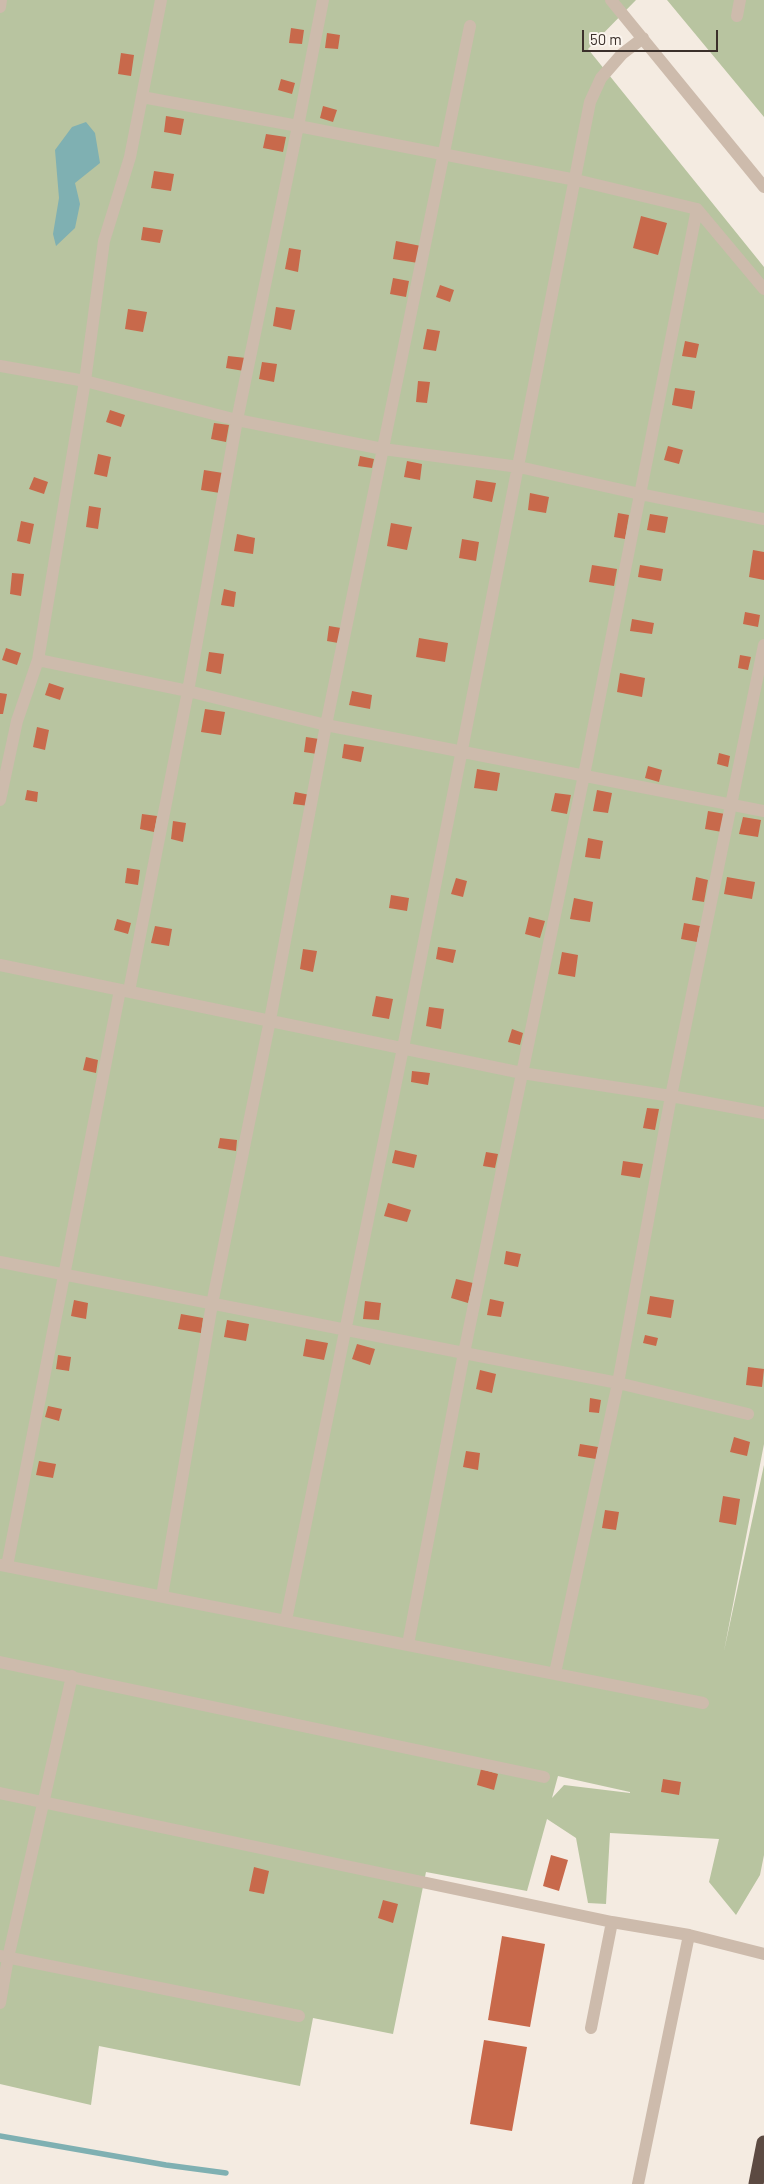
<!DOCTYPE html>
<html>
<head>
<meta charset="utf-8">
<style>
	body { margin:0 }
	#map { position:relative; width:764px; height:2184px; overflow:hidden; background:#f4ebe1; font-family:Barlow,sans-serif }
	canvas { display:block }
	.scale { position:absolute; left:582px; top:30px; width:136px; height:22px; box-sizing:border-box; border:2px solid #3b302b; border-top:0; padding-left:6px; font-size:15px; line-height:18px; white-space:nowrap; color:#3b302b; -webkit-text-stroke:4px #fbf5ee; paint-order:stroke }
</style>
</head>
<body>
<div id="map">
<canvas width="764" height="2184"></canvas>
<div class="scale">50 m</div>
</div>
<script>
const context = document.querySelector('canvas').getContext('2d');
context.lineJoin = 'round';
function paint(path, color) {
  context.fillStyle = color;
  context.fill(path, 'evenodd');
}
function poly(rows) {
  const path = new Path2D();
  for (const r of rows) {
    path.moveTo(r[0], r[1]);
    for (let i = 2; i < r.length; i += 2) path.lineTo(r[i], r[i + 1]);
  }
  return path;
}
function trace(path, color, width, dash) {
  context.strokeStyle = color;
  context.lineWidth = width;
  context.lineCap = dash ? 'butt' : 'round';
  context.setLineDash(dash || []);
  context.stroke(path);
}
paint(poly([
	[0,0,636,0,588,49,764,267,764,1444,724,1651,764,1465,764,1855,760,1875,736,1915,709,1882,719,1839,610,1833,606,1904,588,1903,576,1838,547,1819,527,1891,426,1872,393,2034,313,2018,300,2086,99,2046,91,2105,0,2084],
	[558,1776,630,1792,630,1793,564,1785,552,1798],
	[667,0,764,0,764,117]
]), '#b8c4a0');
paint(poly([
	[86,122,95,133,100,163,75,183,80,204,75,228,56,246,53,234,59,198,55,150,72,127]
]), '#7fb0b2');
trace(poly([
	[0,2136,166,2165,226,2173]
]), '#7fb0b2', 5.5);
paint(poly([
	[291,28,304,30,302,44,289,43],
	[327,33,340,35,338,49,325,48],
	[121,53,134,55,131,76,118,74],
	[281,79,295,83,292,94,278,90],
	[323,106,337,110,333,122,320,118],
	[166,116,184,119,181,135,164,132],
	[266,134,286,137,283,152,263,148],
	[154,171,174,174,171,191,151,188],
	[641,216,667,223,658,255,633,248],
	[143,227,163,230,160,243,141,240],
	[396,241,421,246,418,263,393,259],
	[289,248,301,250,298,272,285,269],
	[393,278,409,281,406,297,390,294],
	[440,285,454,290,450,302,436,297],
	[276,307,295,310,291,330,273,326],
	[128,309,147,312,143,332,125,329],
	[427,329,440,331,436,351,423,349],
	[685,341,699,344,696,358,682,356],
	[228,356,246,358,244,371,226,368],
	[262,362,277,364,274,382,259,379],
	[418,381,430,382,427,403,416,402],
	[675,388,695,391,692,409,672,405],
	[110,410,125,415,121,427,106,422],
	[214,423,229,425,226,442,211,439],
	[668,446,683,450,679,464,664,460],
	[98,454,111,457,107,477,94,474],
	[360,456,374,459,372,468,358,466],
	[407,461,422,464,420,480,404,477],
	[204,470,223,473,220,493,201,490],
	[34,477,48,482,44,494,29,489],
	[476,480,496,483,492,502,473,498],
	[530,493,549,497,546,513,528,510],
	[89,506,101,508,98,529,86,527],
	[618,513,629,515,625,539,614,537],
	[650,514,668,517,665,533,647,530],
	[21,521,34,524,30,544,17,541],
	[391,523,412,527,407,550,387,546],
	[237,534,255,538,253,554,234,551],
	[462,539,479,542,476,561,459,558],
	[753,550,764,552,764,580,749,577],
	[592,565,617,569,614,586,589,582],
	[640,565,663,569,661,581,638,577],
	[12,573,24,574,21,596,10,594],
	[224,589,236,592,234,607,221,605],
	[745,612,760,615,758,627,743,624],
	[632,619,654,623,652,634,630,631],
	[329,626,341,628,338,643,327,641],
	[419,638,448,643,445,662,416,657],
	[6,648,21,653,17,665,2,660],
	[209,652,224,654,221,674,206,671],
	[740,655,751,657,748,670,738,668],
	[620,673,645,678,642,697,617,692],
	[49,683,64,688,60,700,45,695],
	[352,691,372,695,370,709,349,705],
	[0,693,7,694,3,714,0,714],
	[205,709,225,712,221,735,201,732],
	[37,727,49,730,45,750,33,747],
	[306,737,319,739,317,754,304,752],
	[344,744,364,747,361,762,342,758],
	[719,753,730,756,728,767,717,764],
	[648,766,662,770,659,782,645,778],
	[477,769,500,773,497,791,474,788],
	[27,790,38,792,37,802,25,800],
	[597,790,612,793,608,813,593,811],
	[295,792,310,795,309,806,293,804],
	[555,793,571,795,567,814,551,811],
	[708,811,725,814,722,832,705,829],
	[142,814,157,816,154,832,140,829],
	[743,817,761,820,758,837,739,834],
	[173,821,186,823,183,842,171,839],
	[588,838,603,841,600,859,585,857],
	[127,868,140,870,138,885,125,883],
	[696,877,708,880,704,902,692,900],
	[727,877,755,882,752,899,724,894],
	[456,878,467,881,463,897,451,894],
	[391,895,409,898,407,911,389,908],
	[574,898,593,902,590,922,570,919],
	[529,917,545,921,540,938,525,934],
	[117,919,131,923,128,934,114,930],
	[684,923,700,926,697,942,681,939],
	[155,926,172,929,169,946,151,943],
	[438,947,456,950,453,963,436,959],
	[303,949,317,951,313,972,300,969],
	[562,952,578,955,575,977,558,974],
	[376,996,393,999,389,1019,372,1016],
	[429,1007,444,1009,441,1029,426,1026],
	[512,1029,523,1033,520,1045,508,1042],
	[86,1057,98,1060,96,1073,83,1070],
	[412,1071,430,1073,428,1085,411,1082],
	[647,1108,659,1109,655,1130,643,1128],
	[220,1138,237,1140,236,1151,218,1148],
	[395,1150,417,1155,414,1168,392,1163],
	[486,1152,498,1154,495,1168,483,1166],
	[623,1161,643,1164,640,1178,621,1175],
	[388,1203,411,1210,407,1222,384,1216],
	[506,1251,521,1254,518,1267,504,1264],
	[456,1279,473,1283,468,1303,451,1298],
	[650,1296,674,1300,671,1318,647,1314],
	[490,1299,504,1302,501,1317,487,1315],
	[74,1300,88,1303,86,1319,71,1316],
	[365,1301,381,1303,379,1320,363,1319],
	[181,1314,203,1318,201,1333,178,1329],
	[227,1320,249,1324,246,1341,224,1337],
	[645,1335,658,1338,656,1346,643,1343],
	[306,1339,328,1343,324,1360,303,1356],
	[357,1344,375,1349,370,1365,352,1359],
	[58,1355,71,1357,69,1371,56,1369],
	[748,1367,764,1369,762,1387,746,1385],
	[480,1370,496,1374,492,1393,476,1389],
	[590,1398,601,1400,599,1413,589,1412],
	[48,1406,62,1409,59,1421,45,1417],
	[734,1437,750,1442,747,1456,730,1452],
	[580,1444,598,1447,596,1459,578,1456],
	[466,1451,480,1453,478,1470,463,1467],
	[39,1461,56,1464,53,1478,36,1475],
	[723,1496,740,1499,736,1525,719,1522],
	[605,1510,619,1512,616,1530,602,1528],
	[481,1769,498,1774,494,1790,477,1785],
	[663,1779,681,1782,679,1795,661,1792],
	[551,1855,568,1860,559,1891,543,1886],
	[254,1867,269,1871,264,1894,249,1891],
	[383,1900,398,1904,393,1923,378,1918],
	[502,1936,545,1944,530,2027,488,2020],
	[484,2040,527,2047,512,2131,470,2124]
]), '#c8694b');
trace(poly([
	[323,0,298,126,576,180,697,209,764,289],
	[611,0,764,187],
	[0,7,1,0],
	[737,16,740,0],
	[697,209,584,775,464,1353,618,1383,748,1414],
	[0,366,85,381,237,420,383,449,519,467,640,494,764,519],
	[38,660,188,691,326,725,764,811],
	[0,800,17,721,38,660,85,381,104,241,130,157,161,0],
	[0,965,522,1073,671,1096,764,1113],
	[129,991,188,691,237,420,298,126,142,97],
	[0,1262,464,1353,408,1644],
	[0,1565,703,1703],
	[7,1566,120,990],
	[162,1596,212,1304,270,1020,326,725,470,26],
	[286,1620,403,1048,590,102,601,78,622,54,643,38],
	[0,1662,544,1777],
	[555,1673,618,1383,671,1096,764,645],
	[0,1793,612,1922,689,1935,764,1954],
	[0,1956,299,2016],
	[0,2003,8,1958,72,1676],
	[591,2028,612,1922],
	[638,2184,689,1935]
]), '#cdbbac', 12);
trace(poly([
	[756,2184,764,2143]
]), '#5c4a42', 15);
</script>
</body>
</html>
